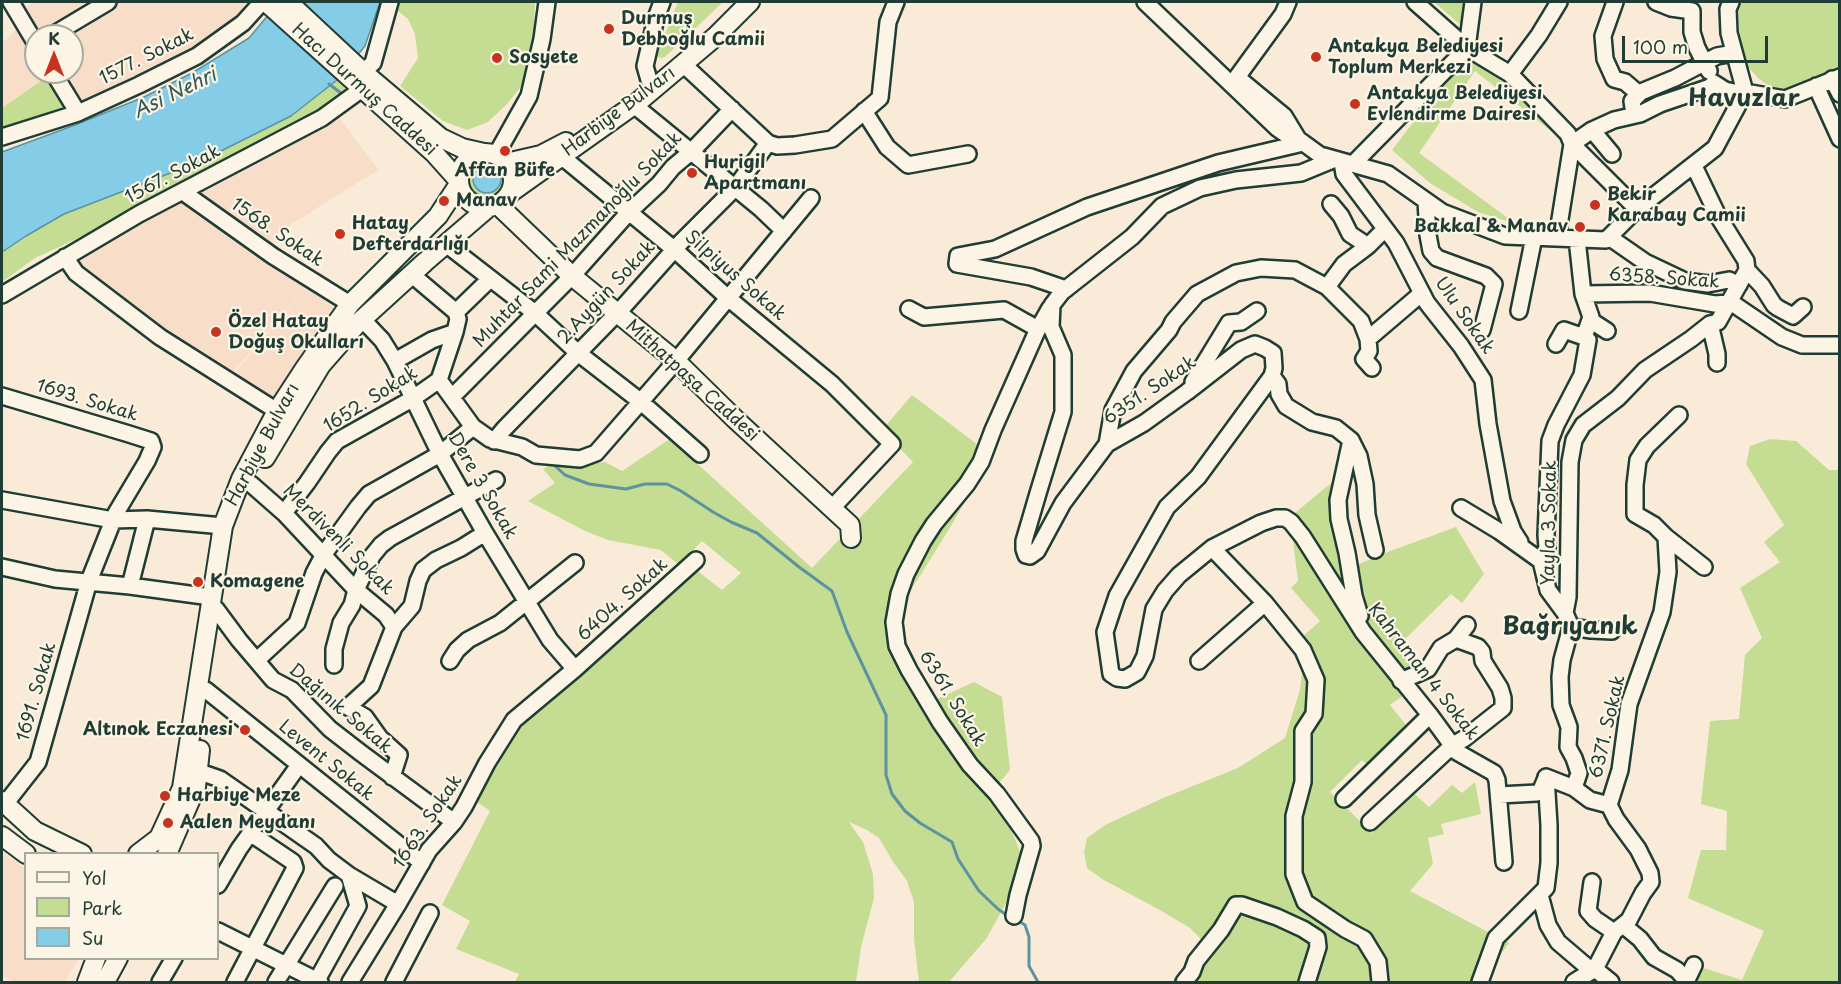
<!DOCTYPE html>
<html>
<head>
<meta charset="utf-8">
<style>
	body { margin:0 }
	#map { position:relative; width:1841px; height:984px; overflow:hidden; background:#faead8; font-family:"Playpen Sans",sans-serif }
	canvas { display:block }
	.frame { position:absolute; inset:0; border:3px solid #1f3d34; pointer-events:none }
	.legend { position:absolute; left:24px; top:852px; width:195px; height:108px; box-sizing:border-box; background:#fcf5e5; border:2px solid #a4ab9e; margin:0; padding:8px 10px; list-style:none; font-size:18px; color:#1f3d34 }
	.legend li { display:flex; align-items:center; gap:12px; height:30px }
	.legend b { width:30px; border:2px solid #a4ab9e }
	.north { position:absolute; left:24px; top:24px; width:60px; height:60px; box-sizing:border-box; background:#fcf5e5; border:2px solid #a4ab9e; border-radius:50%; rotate:0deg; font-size:16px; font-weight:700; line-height:24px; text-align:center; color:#1f3d34 }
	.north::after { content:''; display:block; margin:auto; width:21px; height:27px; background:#c8321e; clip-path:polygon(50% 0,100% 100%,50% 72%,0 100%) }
	.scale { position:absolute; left:1622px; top:36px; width:146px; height:27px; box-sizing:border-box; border:3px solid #1f3d34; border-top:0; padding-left:8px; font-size:18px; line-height:21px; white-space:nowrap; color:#1f3d34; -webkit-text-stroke:4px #fcf5e5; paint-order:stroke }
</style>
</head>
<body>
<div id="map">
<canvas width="1841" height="984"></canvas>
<div class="frame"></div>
<ul class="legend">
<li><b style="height:8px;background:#fcf5e5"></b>Yol</li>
<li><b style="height:16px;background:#c4dd93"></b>Park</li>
<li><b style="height:16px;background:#85cce6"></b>Su</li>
</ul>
<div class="north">K</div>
<div class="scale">100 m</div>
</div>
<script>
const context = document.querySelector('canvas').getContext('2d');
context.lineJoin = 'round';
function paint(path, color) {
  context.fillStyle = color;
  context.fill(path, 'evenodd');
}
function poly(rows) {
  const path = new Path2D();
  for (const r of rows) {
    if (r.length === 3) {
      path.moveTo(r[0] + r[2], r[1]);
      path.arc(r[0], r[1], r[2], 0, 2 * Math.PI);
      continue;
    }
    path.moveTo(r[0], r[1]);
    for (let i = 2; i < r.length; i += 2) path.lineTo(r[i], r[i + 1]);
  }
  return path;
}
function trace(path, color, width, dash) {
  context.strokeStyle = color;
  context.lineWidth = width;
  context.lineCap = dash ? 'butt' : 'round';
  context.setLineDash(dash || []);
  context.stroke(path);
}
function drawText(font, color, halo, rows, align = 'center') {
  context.font = font + ' "Playpen Sans",sans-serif';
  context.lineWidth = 4.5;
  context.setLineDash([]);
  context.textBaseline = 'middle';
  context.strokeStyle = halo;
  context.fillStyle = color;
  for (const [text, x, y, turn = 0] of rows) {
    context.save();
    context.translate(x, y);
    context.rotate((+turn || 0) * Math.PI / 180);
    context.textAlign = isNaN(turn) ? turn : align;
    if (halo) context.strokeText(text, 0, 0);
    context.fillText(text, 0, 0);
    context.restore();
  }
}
paint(poly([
	[33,2,255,2,229,29,189,54,89,101,67,106,48,76,2,108,2,43,27,21,22,12],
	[36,36,72,36,72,72,36,72],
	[338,116,378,170,293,223,268,245,193,191],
	[180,201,307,286,228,378,71,263,145,219],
	[307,287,340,313,278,403,232,376],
	[2,851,25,869,26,958,79,959,64,982,13,982,2,975]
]), '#f8ddc9');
paint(poly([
	[399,2,535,2,533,46,524,83,507,104,488,122,467,130,443,121,400,86,418,58,415,34,408,19,397,10],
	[678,2,723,2,665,57,660,58,657,56,658,52],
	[1434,2,1470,2,1463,27],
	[1739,2,1839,2,1839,72,1784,90,1773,89,1758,78,1748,67,1740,46,1738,8],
	[1469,50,1565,142,1475,71,1419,153,1516,224,1478,212,1430,183,1392,150],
	[48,76,67,106,2,130,2,108],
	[337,80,355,97,145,211,83,236,35,258,2,282,2,252,26,236,64,214,199,162,248,138,291,116],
	[487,179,20],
	[912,395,982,448,991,456,951,526,908,595,903,616,903,644,933,701,974,682,1002,697,1010,770,995,788,994,802,1012,832,1024,861,1019,880,986,939,949,982,919,982,914,939,914,902,907,881,892,860,879,838,867,830,849,822,863,842,873,874,874,898,861,947,856,982,515,982,519,974,456,949,470,921,442,905,490,811,473,799,503,743,696,570,722,590,741,573,702,541,679,565,661,550,608,540,585,531,528,501,555,483,543,469,555,463,587,465,605,462,622,471,670,439,812,568,913,462,882,430],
	[1770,439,1796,441,1829,470,1839,470,1839,982,1691,982,1700,967,1742,980,1764,931,1688,898,1701,850,1726,850,1727,811,1701,804,1710,721,1739,719,1745,655,1762,638,1740,588,1780,562,1764,542,1784,525,1746,464,1750,446],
	[1336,479,1348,483,1340,557,1345,570,1385,553,1456,527,1484,574,1462,603,1451,594,1397,647,1425,680,1390,705,1414,735,1379,775,1362,760,1330,792,1372,833,1412,792,1429,807,1452,785,1462,793,1475,782,1481,814,1441,824,1444,834,1428,838,1433,864,1410,891,1509,943,1488,972,1487,982,1187,982,1203,941,1190,928,1158,909,1102,879,1087,868,1084,852,1087,838,1105,825,1163,798,1238,768,1285,738,1300,690,1303,664,1290,648,1320,621,1291,588,1298,581,1290,517]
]), '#c4dd93');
const water = poly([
	[277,2,380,2,365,46,337,80,291,116,199,162,64,214,26,236,2,252,2,152,75,125,144,97,192,73,249,38,269,14,277,2],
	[487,179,14]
]);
paint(water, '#85cce6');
trace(water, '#5c939f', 1.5);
trace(poly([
	[329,84,342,94],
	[553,464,565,475,589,484,626,489,645,484,667,484,681,491,713,512,731,522,757,533,799,567,832,591,847,632,886,715,886,775,892,794,905,811,920,823,952,842,958,859,979,891,998,909,1008,916],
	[1017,920,1025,925,1029,937,1029,966,1038,982]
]), '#5c939f', 3);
const minor = poly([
	[11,2,36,44],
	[1145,2,1277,128,1287,135,1298,139,1320,155,1388,174,1442,212,1505,236,1606,240,1637,209,1715,148,1745,92,1729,33,1728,9,1731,2],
	[1415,2,1467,48,1510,74,1568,134,1572,144,1637,209],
	[1615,2,1603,36,1605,59,1614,79,1625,82,1639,94],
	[1656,2,1671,8,1692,11,1692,32,1697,48,1709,71],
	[51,36,108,2],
	[1467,48,1473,2],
	[683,64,768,143,777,146,795,145,832,139,880,98,888,22,896,2],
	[53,72,78,113],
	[363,72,373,63,390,2],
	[1510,74,1539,35,1559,2],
	[1238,78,1284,116,1298,139],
	[1832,79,1840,94],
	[1232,84,1283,14,1288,2],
	[1816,86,1840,139],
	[655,88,649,80,645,66,656,18,662,2],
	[634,105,761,209,784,231],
	[864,111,887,147,908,165,968,154],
	[1634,115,1632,101,1641,92,1675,78,1717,56,1734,53],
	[1592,130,1612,154],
	[2,137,78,113,139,85,197,56,243,23,262,2],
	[496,155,529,96,542,39,547,2],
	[561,156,675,250,728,298,832,384,892,444,832,508],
	[1335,159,1301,173,1236,180,1200,188,1162,206,1132,237,1062,292,1052,305,1051,327,1063,355,1063,412,1039,490,1024,541,1024,549,1026,555,1030,556,1037,551,1063,503,1107,444,1144,423,1187,392,1241,350,1255,344,1265,348,1273,353,1274,368,1272,376,1198,477,1167,507,1117,596,1105,632,1111,674,1117,678,1125,679,1137,672,1145,656,1154,609,1165,591,1179,575,1212,548,1261,523,1276,518,1285,518,1291,522,1303,537,1363,632,1430,715,1457,752,1494,773,1497,780,1504,862],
	[1342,162,1344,174,1396,243,1427,303,1461,346,1483,380,1488,424,1502,501,1513,531,1520,542,1520,545],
	[1353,164,1467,48],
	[183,192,273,256,350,304],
	[1426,201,1428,235,1431,251,1437,258,1486,276,1494,284,1482,330],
	[1331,204,1341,216,1350,234,1368,246],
	[1609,237,1645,262,1685,281,1708,284,1729,280,1739,285],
	[1557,238,1572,144,1592,130,1614,120,1640,114,1660,104,1710,87,1714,83,1725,90,1734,92,1745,92,1785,99,1840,77],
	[446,244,535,313,578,353,640,401,700,454],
	[65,257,76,273,160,337,277,411],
	[1747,270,1762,286,1774,305,1778,308,1793,316,1803,307],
	[411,274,456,312,458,319,455,332,439,380],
	[1327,287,1344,264,1368,246,1385,229],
	[1066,289,1031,277,957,264,958,256,995,249,1087,207,1218,163,1303,143],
	[1583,294,1650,293,1715,304,1728,303,1735,305,1782,337,1802,345,1840,345],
	[2,295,139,214,322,118,362,89],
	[909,309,924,317,1004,310,1038,329],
	[1519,311,1534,237],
	[456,312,490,279],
	[362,319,382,340,395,361,440,454,485,533,550,640,575,669],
	[1590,320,1607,331],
	[1710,324,1717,354,1717,363],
	[1556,344,1564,330,1584,337],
	[395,361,432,340,455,332],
	[1372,368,1364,359,1369,351,1368,339,1422,293],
	[1272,376,1278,384,1279,394,1286,406,1312,422,1336,428,1351,440,1338,500,1339,519,1347,553,1354,596,1360,616],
	[439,380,473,427,490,439,522,447,536,455,580,459,596,453,676,361,811,198],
	[1193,382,1229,323,1241,322,1257,311],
	[2,396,129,434,151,441,153,447,147,461,116,513,89,581,38,762,5,804],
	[452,397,572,276,629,212,659,184,673,167,691,152,732,109],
	[1679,415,1647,446,1638,460,1635,485,1635,514,1654,525,1666,537,1704,567],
	[1351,440,1359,456,1365,484,1367,515,1375,550],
	[494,441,504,429,624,306,681,242,735,188,768,143],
	[1107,444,1113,410,1134,371,1169,330,1173,322,1197,294,1236,273,1261,268,1295,270,1327,287,1361,321,1368,339],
	[251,484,284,513,356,590,386,615,394,627],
	[2,500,113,520,147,519,223,526],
	[1461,508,1499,531,1541,561],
	[284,513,307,483,328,452,337,441,412,399,439,380],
	[1212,548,1265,603,1303,650,1316,680,1314,714,1303,731,1303,782,1294,816,1294,874,1305,902,1345,929,1364,939,1378,962,1380,982],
	[2,567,55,579,130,586,211,597],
	[130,586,147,519],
	[216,609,239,640,273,680,292,690,330,729,361,753,454,822],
	[1565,613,1568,597,1570,462,1574,440,1583,425,1618,398,1645,370,1691,339,1710,324,1718,322,1747,270,1746,261,1718,216,1694,166],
	[1571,627,1591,630,1612,631],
	[257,660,297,623,314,573,324,554,358,507,369,494,440,454,473,427],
	[450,661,457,650,468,640,500,623,575,563],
	[1199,661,1265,603],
	[334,665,334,649,341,623,352,605,356,590,372,556,381,545,390,538,496,480],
	[1401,681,1428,669,1441,648,1456,639,1467,625],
	[206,690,422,863],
	[197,771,220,779,316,846,329,860,349,875,398,904],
	[392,777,399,755,380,738,365,717,348,707,371,686,394,627,412,606,418,581,423,570,436,560,461,548,485,533],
	[1574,788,1579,773,1574,758,1568,747,1569,727,1561,705,1560,677,1562,660,1571,627,1565,613,1548,590,1541,561,1547,548,1546,535,1550,441,1556,425,1582,375,1588,340,1584,337,1591,317,1583,294,1577,239],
	[1499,795,1537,793,1541,790,1546,778],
	[1344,799,1430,715],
	[1370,822,1452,746,1465,738,1503,708,1503,698,1500,688,1483,661,1482,652,1478,647,1456,639],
	[1592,882,1588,911,1595,919,1614,932],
	[218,885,239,849,299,765],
	[1540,895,1548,925,1558,942,1592,971],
	[1014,916,1018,895,1032,846,1031,841,997,794,970,765,940,722,909,670,897,646,894,622,899,594,906,574,923,541,934,524,967,484,981,462,993,430,1037,331,1050,308],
	[1623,925,1640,939,1654,957,1677,970,1687,981],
	[218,931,320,982],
	[1595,969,1611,982],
	[160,982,174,958],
	[235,982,295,868,293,862,250,833],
	[276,982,335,886],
	[316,982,358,906,349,875],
	[350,982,398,904,429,850,454,822,464,807,487,763,514,720,575,669,696,560],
	[394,982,430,913],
	[1184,982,1192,972,1196,961,1221,930,1236,905,1242,905,1277,917,1303,929,1317,938,1318,947,1307,982],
	[1480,982,1496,938,1546,888,1549,863,1549,825,1546,777,1574,788,1590,800,1609,805],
	[1574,982,1595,969,1614,932,1629,920,1643,893,1651,882,1650,873,1638,849,1616,819,1609,805,1620,770,1629,704,1662,612,1668,572,1666,537],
	[1686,982,1694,965]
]);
const major = poly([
	[266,2,434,153,459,181],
	[288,2,363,72,441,138,462,148,484,153],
	[486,180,27],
	[506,163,541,155,566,142],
	[510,193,638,102,715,37,750,2],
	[498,205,572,276,676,361,735,419,850,525,851,538],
	[265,458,321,365,357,324,425,262,489,207],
	[2,801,35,831,82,854],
	[2,836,26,854],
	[138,854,159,838,182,788,223,526,241,479,277,411,305,368,350,304,438,216,459,184],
	[167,854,196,787,200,750],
	[87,982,96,958],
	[105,982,118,958]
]);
trace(minor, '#1f3d34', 20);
trace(major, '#1f3d34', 22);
trace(minor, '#fcf5e5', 15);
trace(major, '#fcf5e5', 18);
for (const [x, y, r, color] of [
	[609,29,6,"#c8321e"],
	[1316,57,6,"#c8321e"],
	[497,58,6,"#c8321e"],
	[1355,104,6,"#c8321e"],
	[505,151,6,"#c8321e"],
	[692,173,6,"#c8321e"],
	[444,201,6,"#c8321e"],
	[1595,205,6,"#c8321e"],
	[1580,227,6,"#c8321e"],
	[340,234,6,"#c8321e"],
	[216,332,6,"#c8321e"],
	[198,582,6,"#c8321e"],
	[245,730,6,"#c8321e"],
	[165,796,6,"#c8321e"],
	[168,823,6,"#c8321e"]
]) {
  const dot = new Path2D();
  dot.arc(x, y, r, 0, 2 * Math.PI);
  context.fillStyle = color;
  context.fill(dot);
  trace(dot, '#fcf5e5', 2);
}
drawText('bold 18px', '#1f3d34', '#fcf5e5', [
	["Durmuş",621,19],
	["Debboğlu Camii",621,40],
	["Antakya Belediyesi",1328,47],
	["Toplum Merkezi",1328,68],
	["Sosyete",509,58],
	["Antakya Belediyesi",1367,94],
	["Evlendirme Dairesi",1367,115],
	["Hurigil",704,163],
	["Apartmanı",704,184],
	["Affan Büfe",505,171,"center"],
	["Bekir",1607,195],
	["Karabay Camii",1607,216],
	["Manav",456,201],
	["Hatay",352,224],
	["Defterdarlığı",352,245],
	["Bakkal & Manav",1568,227,"right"],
	["Özel Hatay",228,322],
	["Doğuş Okulları",228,343],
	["Komagene",210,582],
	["Altınok Eczanesi",233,730,"right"],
	["Harbiye Meze",177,796],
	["Aalen Meydanı",180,823]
], 'left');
drawText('18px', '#1f3d34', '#fcf5e5', [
	["1577. Sokak",147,57,-27],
	["Hacı Durmuş Caddesi",364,90,42],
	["Harbiye Bulvarı",619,112,-37],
	["1567. Sokak",173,175,-28],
	["1568. Sokak",277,233,34],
	["Muhtar Sami Mazmanoğlu Sokak",578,240,-46],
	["Silpiyus Sokak",735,276,41],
	["6358. Sokak",1664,279,4],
	["2.Aygün Sokak",607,293,-47],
	["Ulu Sokak",1464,316,55],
	["Mithatpaşa Caddesi",692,381,42],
	["6351. Sokak",1150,391,-34],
	["1652. Sokak",371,400,-32],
	["1693. Sokak",87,401,17],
	["Harbiye Bulvarı",263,445,-62],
	["Dere 3 Sokak",482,486,60],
	["Yayla 3 Sokak",1550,523,-89],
	["Merdivenli Sokak",338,540,45],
	["6404. Sokak",623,600,-42],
	["Kahraman 4 Sokak",1423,672,52],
	["1691. Sokak",37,692,-74],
	["6361. Sokak",952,699,58],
	["Dağınık Sokak",340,709,40],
	["6371. Sokak",1608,727,-77],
	["Levent Sokak",326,761,39],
	["1663. Sokak",428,822,-56]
]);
drawText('italic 20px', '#335a58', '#fcf5e5', [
	["Asi Nehri",175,94,-26]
]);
drawText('bold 24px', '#1f3d34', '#fcf5e5', [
	["Havuzlar",1744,99],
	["Bağrıyanık",1570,627]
]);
</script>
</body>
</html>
